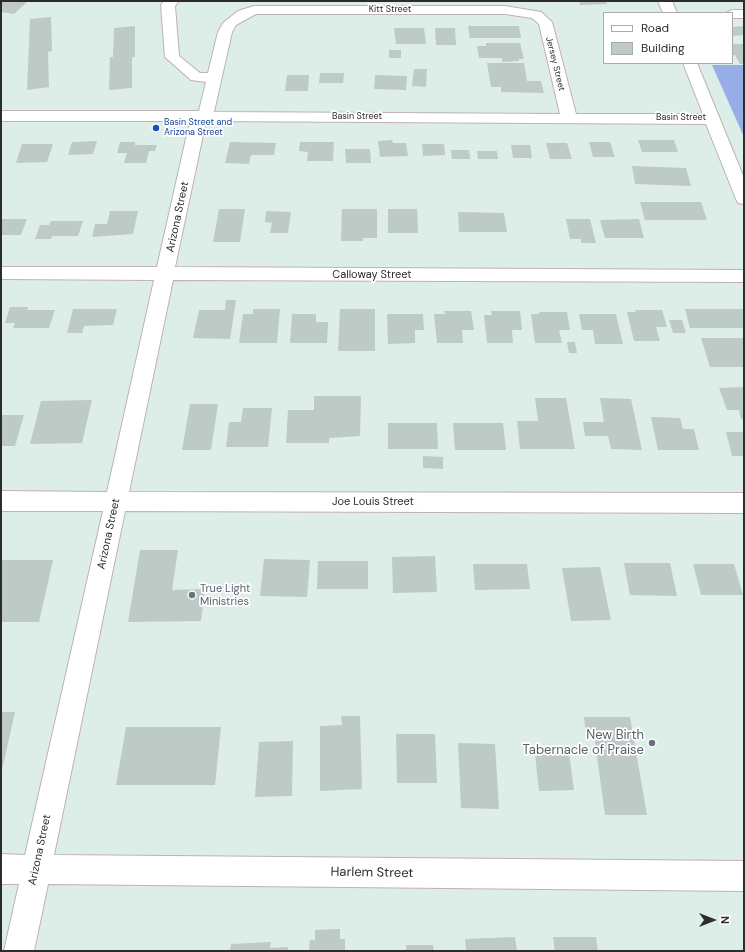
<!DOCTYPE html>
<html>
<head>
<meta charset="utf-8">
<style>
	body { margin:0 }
	#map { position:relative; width:745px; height:952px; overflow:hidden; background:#ddeee8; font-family:"DM Sans",sans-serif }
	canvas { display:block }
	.frame { position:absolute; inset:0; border:2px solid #2c2c2c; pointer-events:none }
	.legend { position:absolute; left:603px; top:12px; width:130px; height:52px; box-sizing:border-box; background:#fff; border:1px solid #ababab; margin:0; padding:5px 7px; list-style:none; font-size:12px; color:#2c2c2c }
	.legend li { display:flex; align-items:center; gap:8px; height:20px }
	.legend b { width:20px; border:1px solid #ababab }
	.north { position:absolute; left:693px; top:900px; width:40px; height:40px; -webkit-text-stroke:3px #fff; paint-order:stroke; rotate:90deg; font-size:11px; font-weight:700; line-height:16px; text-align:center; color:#2c2c2c }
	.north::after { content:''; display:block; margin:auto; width:14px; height:18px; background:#2c2c2c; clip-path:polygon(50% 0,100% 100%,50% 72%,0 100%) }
</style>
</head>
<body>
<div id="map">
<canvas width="745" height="952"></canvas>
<div class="frame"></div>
<ul class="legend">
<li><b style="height:5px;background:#fff"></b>Road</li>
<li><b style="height:11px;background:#bdcac5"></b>Building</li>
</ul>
<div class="north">N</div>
</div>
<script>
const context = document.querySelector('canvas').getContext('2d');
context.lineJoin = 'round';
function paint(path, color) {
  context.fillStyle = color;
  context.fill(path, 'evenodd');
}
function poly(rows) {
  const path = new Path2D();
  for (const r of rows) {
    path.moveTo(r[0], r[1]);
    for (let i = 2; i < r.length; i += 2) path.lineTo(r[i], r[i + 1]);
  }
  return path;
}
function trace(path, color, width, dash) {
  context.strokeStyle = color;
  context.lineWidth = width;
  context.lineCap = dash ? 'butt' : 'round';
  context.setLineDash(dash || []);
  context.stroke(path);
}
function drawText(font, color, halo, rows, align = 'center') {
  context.font = font + ' "DM Sans",sans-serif';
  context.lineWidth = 3.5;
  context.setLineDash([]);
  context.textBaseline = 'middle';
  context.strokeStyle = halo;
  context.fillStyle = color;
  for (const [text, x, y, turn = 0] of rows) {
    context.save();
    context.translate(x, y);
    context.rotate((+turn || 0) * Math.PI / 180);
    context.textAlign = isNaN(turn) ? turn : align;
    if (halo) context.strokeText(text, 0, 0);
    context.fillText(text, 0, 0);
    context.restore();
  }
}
paint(poly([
	[712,65,744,65,744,137]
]), '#96ade8');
paint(poly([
	[2,1,28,1,14,14,1,12],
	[579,1,606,1,607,4,580,5],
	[51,17,52,51,48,52,49,87,27,90,30,19],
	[135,26,135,57,132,57,132,88,109,90,110,57,113,57,114,28],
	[468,26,519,26,521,38,470,38],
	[744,26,744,35,732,36,732,27],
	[394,28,424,28,426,44,396,44],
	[435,28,455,28,456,45,436,45],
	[486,43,520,43,524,59,519,59,519,61,502,62,502,58,479,58,477,46,486,46],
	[732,44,744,44,744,64,740,64,735,55,732,55],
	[389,50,401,50,401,58,389,58],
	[487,63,524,63,527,81,541,81,544,93,501,92,501,87,491,87],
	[414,69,427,69,426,87,412,86],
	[320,73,344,73,343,83,319,83],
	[287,75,309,75,308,91,285,91],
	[375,75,407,76,406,90,374,89],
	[392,140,393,143,406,143,408,156,380,157,378,141],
	[638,140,674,140,678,152,642,152],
	[97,141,93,154,68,155,72,142],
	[120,142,135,142,135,145,157,145,155,151,149,151,146,163,124,163,127,153,117,153],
	[230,142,276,143,274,155,251,155,249,164,225,163],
	[300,142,334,142,333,161,307,161,308,152,299,151],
	[589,142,610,142,615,157,593,157],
	[546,143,567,143,572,159,550,159],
	[22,144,53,144,47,162,16,163],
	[422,144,444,144,445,155,423,156],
	[511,145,530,145,532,158,513,158],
	[345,149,370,149,371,163,346,163],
	[451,150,469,150,470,159,452,159],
	[477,151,497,151,498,159,478,159],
	[632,166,686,168,691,186,635,184],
	[640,202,701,202,707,220,645,220],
	[219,209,245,209,240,242,213,242],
	[342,209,377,209,377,238,363,238,363,241,341,241],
	[388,209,417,209,418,233,388,233],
	[110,211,138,211,133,234,92,237,95,224,107,224],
	[266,211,291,212,288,233,270,233,272,223,265,222],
	[458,212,504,213,507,232,459,232],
	[1,219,27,219,21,235,1,235],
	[566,219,590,219,596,243,581,243,581,239,570,239],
	[639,219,644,238,605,238,600,220],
	[51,221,83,221,78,236,52,236,51,239,35,239,40,225,49,225],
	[226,300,236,300,230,339,193,338,199,310,225,310],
	[10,307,28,307,27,310,55,310,49,328,13,328,15,323,5,323],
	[73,309,117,309,113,325,84,326,82,333,67,333],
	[253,309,280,309,277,343,239,343,243,314,253,314],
	[340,309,375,309,375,351,338,351],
	[685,309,743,309,744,328,690,328],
	[635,310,662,310,667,327,656,327,660,341,634,341,627,312,636,312],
	[444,311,471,311,474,330,462,330,463,343,437,343,434,314,445,314],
	[491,311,520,311,522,330,512,330,513,343,487,343,484,315,492,315],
	[539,312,567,312,570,330,559,330,562,343,535,343,531,314,540,314],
	[292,314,316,314,316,322,328,322,327,343,290,343],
	[387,314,423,314,424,330,415,330,415,343,388,344],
	[579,314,616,314,623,344,595,344,593,330,582,330],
	[669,320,682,320,686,333,673,333],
	[701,338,744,338,744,367,710,367],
	[567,342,575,342,577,353,569,353],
	[744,387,744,419,741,419,739,410,727,410,719,388],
	[314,396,361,396,360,436,329,438,329,443,286,443,288,410,314,410],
	[535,398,566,398,575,449,520,449,517,421,538,421],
	[600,398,631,399,642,450,611,449,608,436,585,436,583,422,604,422],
	[92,400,82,443,30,444,41,401],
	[190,404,218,404,211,450,182,450],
	[243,408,272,408,268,447,226,447,229,422,241,422],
	[1,415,24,415,15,446,1,446],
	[651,417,680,418,683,429,694,429,699,450,658,450],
	[388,423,437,423,438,449,388,449],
	[453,423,503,423,506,450,455,450],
	[726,432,744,432,744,456,732,456],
	[423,456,443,457,443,469,423,468],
	[140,550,178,550,172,590,205,589,201,621,128,622],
	[435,556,437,592,393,593,392,557],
	[264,559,310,560,307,597,260,596],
	[1,560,53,560,39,622,1,622],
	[318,561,368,561,368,589,317,589],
	[624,563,670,563,677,596,630,595],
	[473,564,527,564,530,589,475,590],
	[693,564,734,564,743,595,701,595],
	[600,567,611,620,571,621,562,568],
	[1,712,15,712,2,770,1,769],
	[341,716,360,716,362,789,320,791,320,726,342,725],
	[584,717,630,717,647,815,605,815,594,735,586,735],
	[126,727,221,727,215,785,116,785],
	[396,734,435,734,437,783,397,783],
	[293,741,292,796,255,797,259,742],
	[458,743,495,744,499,809,461,808],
	[569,753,574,790,539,791,535,754],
	[340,929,340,939,345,939,345,951,309,951,310,940,315,940,315,930],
	[515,937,517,951,466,951,465,939],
	[553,937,596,937,598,951,555,951],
	[271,942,270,948,288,947,288,951,230,951,231,944],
	[406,945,433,945,434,951,406,951]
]), '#bdcac5');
const minor = poly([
	[164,1,179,1,175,6,179,56,200,73,208,73,218,32,223,23,238,11,254,6,505,6,541,12,552,22,576,114,703,114,683,63,697,63,744,178,744,204,738,203,736,199,706,124,206,121,175,267,744,270,744,282,173,280,129,492,744,493,744,513,125,511,54,855,744,861,744,891,48,884,34,951,4,951,19,884,1,884,1,854,25,855,103,511,1,511,1,491,107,492,154,280,1,279,1,267,157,267,190,121,1,121,1,111,199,111,206,82,191,80,165,57,161,5,164,1],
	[256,14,505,14,532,18,539,24,560,114,214,112,232,32,236,25,256,14],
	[658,1,672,1,677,13,663,13,658,1],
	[732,10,744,10,744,18,732,18,732,13,726,13,732,10]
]);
trace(minor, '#c0b1b3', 2);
paint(minor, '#fff');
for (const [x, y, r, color] of [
	[156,128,4,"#1a4fb4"],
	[192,595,4,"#6b7280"],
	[652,743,4,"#6b7280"]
]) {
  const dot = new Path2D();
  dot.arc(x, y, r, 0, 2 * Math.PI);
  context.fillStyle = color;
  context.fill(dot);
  trace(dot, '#fff', 1.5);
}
drawText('9px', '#2c2c2c', '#fff', [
	["Kitt Street",390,10],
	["Jersey Street",555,64,76],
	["Basin Street",357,117],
	["Basin Street",681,118]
]);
drawText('9px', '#164399', '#fff', [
	["Basin Street and",164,123],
	["Arizona Street",164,133]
], 'left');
drawText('11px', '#2c2c2c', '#fff', [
	["Arizona Street",178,217,-78],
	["Calloway Street",372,275],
	["Joe Louis Street",373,502],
	["Arizona Street",109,534,-78],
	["Arizona Street",40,850,-78]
]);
drawText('11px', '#5b616d', '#fff', [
	["True Light",200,589],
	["Ministries",200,602]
], 'left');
drawText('13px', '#5b616d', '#fff', [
	["New Birth",644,736],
	["Tabernacle of Praise",644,751]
], 'right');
drawText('13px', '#2c2c2c', '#fff', [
	["Harlem Street",372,873,1]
]);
</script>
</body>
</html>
